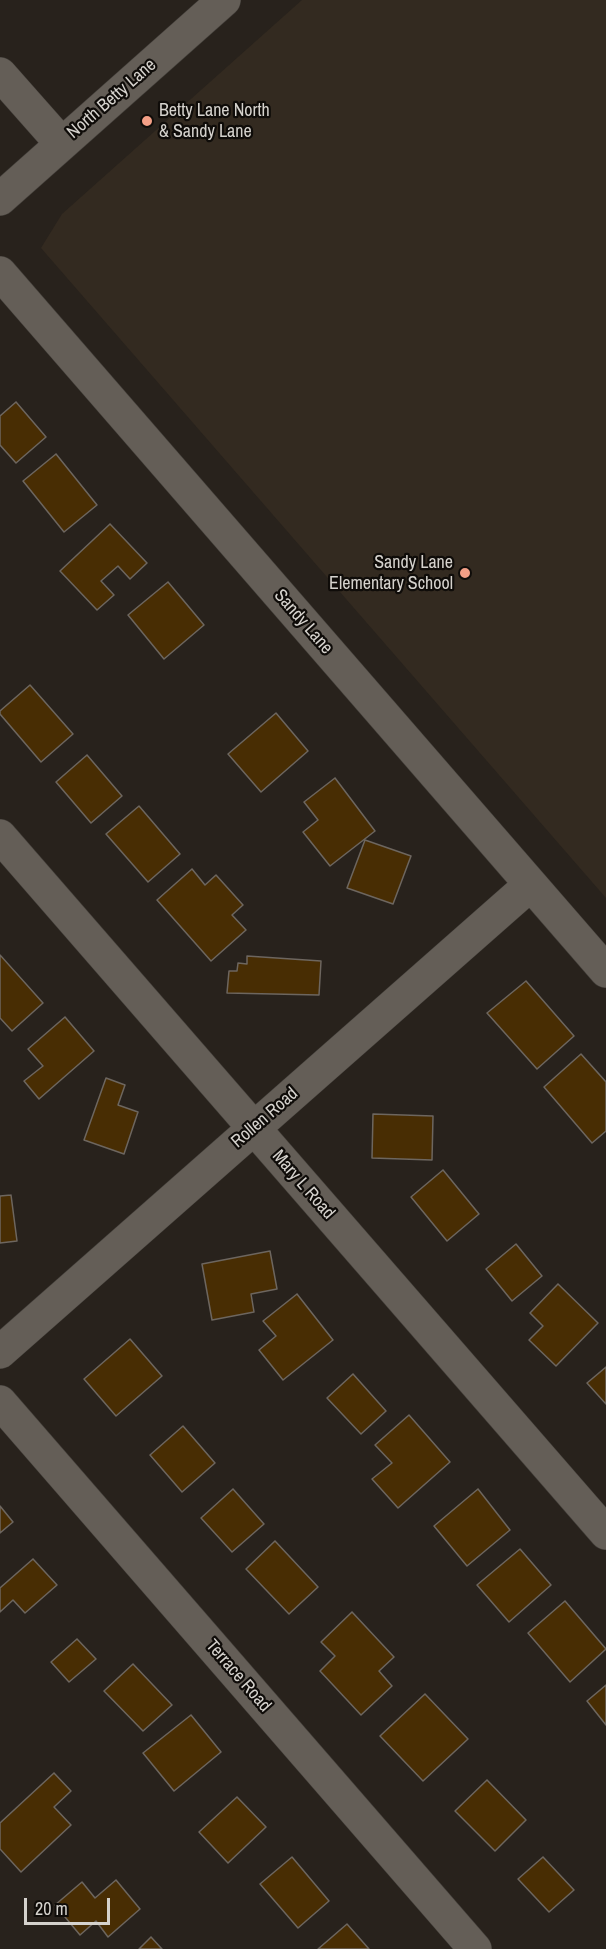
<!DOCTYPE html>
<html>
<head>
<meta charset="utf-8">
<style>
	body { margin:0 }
	#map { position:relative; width:606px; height:1949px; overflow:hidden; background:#28221c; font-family:"Archivo Narrow",sans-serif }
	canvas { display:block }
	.scale { position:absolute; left:24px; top:1898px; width:86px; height:27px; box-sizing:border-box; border:3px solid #d5d2cd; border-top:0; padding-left:8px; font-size:18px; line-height:21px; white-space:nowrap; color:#d5d2cd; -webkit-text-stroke:4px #0f0c09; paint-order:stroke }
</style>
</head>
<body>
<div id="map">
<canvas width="606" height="1949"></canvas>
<div class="scale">20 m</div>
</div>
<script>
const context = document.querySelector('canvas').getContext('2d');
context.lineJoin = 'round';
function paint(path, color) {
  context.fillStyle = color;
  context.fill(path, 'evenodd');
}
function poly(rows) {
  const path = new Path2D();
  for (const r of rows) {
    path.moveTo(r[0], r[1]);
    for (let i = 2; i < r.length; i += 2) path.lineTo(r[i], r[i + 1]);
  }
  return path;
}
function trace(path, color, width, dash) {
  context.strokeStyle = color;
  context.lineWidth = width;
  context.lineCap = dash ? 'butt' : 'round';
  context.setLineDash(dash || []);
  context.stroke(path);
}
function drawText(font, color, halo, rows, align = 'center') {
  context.font = font + ' "Archivo Narrow",sans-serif';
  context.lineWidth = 4.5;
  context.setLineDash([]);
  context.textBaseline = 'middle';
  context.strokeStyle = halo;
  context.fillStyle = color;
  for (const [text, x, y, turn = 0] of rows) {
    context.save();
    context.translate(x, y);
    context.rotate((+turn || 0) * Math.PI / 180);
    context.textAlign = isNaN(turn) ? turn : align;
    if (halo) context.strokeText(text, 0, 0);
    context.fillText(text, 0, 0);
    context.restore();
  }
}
paint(poly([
	[302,0,606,0,606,898,41,248,62,214]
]), '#332a20');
const building = poly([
	[16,402,46,437,16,463,0,445,0,416,16,402],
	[56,454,97,505,64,532,23,481,56,454],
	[110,524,147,563,130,579,118,566,101,581,114,595,97,610,60,571,110,524],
	[168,582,204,625,164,659,128,615,168,582],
	[30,685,73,734,41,762,0,714,0,711,30,685],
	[276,713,308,751,261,792,228,754,276,713],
	[87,755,122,796,91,823,56,782,87,755],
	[335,778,375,831,330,866,303,832,318,820,304,802,335,778],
	[139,806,180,854,148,882,106,834,139,806],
	[365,840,411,856,393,904,347,888,365,840],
	[192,869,205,885,216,875,243,905,232,915,246,930,211,961,157,900,192,869],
	[0,955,43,1003,12,1031,0,1018,0,955],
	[247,956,321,961,319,995,227,993,229,971,237,971,238,963,247,964,247,956],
	[526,981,574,1036,537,1069,487,1013,526,981],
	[65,1017,94,1051,39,1099,24,1081,43,1066,28,1049,65,1017],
	[581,1054,606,1082,606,1131,592,1143,544,1087,581,1054],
	[106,1078,125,1085,118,1105,138,1112,124,1154,84,1140,106,1078],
	[373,1114,433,1116,432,1160,372,1158,373,1114],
	[443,1170,479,1214,447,1241,411,1197,443,1170],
	[11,1195,17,1241,0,1243,0,1196,11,1195],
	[516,1244,542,1276,512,1301,486,1269,516,1244],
	[270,1251,277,1289,251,1294,254,1312,212,1320,202,1264,270,1251],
	[558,1284,598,1323,556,1366,529,1340,543,1326,530,1313,558,1284],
	[297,1294,333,1340,283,1380,259,1350,276,1336,263,1321,297,1294],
	[130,1339,162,1376,116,1416,84,1379,130,1339],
	[606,1367,606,1404,587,1383,606,1367],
	[353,1374,386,1411,361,1434,327,1398,353,1374],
	[409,1415,450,1462,398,1508,372,1479,392,1463,375,1445,409,1415],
	[183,1426,215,1463,182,1492,150,1455,183,1426],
	[233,1489,264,1524,232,1552,201,1518,233,1489],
	[478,1489,510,1530,467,1566,434,1526,478,1489],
	[0,1506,13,1522,0,1533,0,1506],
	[275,1541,318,1587,289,1614,246,1569,275,1541],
	[520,1549,551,1585,509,1622,477,1585,520,1549],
	[33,1559,57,1585,25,1613,13,1600,0,1612,0,1588,33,1559],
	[565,1601,606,1649,570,1682,528,1633,565,1601],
	[352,1612,394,1657,379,1671,392,1686,361,1715,320,1671,335,1656,321,1642,352,1612],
	[77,1639,96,1659,69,1682,51,1662,77,1639],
	[133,1664,172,1705,143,1731,104,1691,133,1664],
	[606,1685,606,1725,587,1701,606,1685],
	[425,1694,468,1739,423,1781,380,1736,425,1694],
	[191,1715,221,1752,174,1791,143,1753,191,1715],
	[54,1773,71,1791,54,1807,71,1825,21,1872,0,1849,0,1823,54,1773],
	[487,1780,526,1820,495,1851,455,1811,487,1780],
	[237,1797,266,1827,228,1863,199,1832,237,1797],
	[292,1857,329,1901,298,1928,260,1884,292,1857],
	[543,1857,574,1890,549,1912,518,1879,543,1857],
	[116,1880,140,1909,108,1937,96,1921,80,1935,55,1905,82,1882,95,1898,116,1880],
	[347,1924,369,1949,318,1949,347,1924],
	[151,1937,162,1949,139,1949,151,1937]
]);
paint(building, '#482d03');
trace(building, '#6d665f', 1.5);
const minor = poly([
	[0,74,61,143],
	[0,199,224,0],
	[0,273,606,971],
	[0,836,606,1533],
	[0,1352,530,885],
	[0,1402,475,1949]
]);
trace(minor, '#433f3a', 34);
trace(minor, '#645e57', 33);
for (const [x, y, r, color] of [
	[147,121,6,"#f39f86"],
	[465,573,6,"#f39f86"]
]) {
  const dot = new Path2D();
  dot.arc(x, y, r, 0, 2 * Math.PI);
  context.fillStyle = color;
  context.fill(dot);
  trace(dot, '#0f0c09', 2);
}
drawText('18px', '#d5d2cd', '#0f0c09', [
	["North Betty Lane",112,99,-41],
	["Sandy Lane",303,622,49],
	["Rollen Road",265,1118,-41],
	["Mary L Road",303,1185,49],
	["Terrace Road",238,1676,49]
]);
drawText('18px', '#d5d2cd', '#0f0c09', [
	["Betty Lane North",159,111],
	["& Sandy Lane",159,132],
	["Sandy Lane",453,563,"right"],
	["Elementary School",453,584,"right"]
], 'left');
</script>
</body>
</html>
